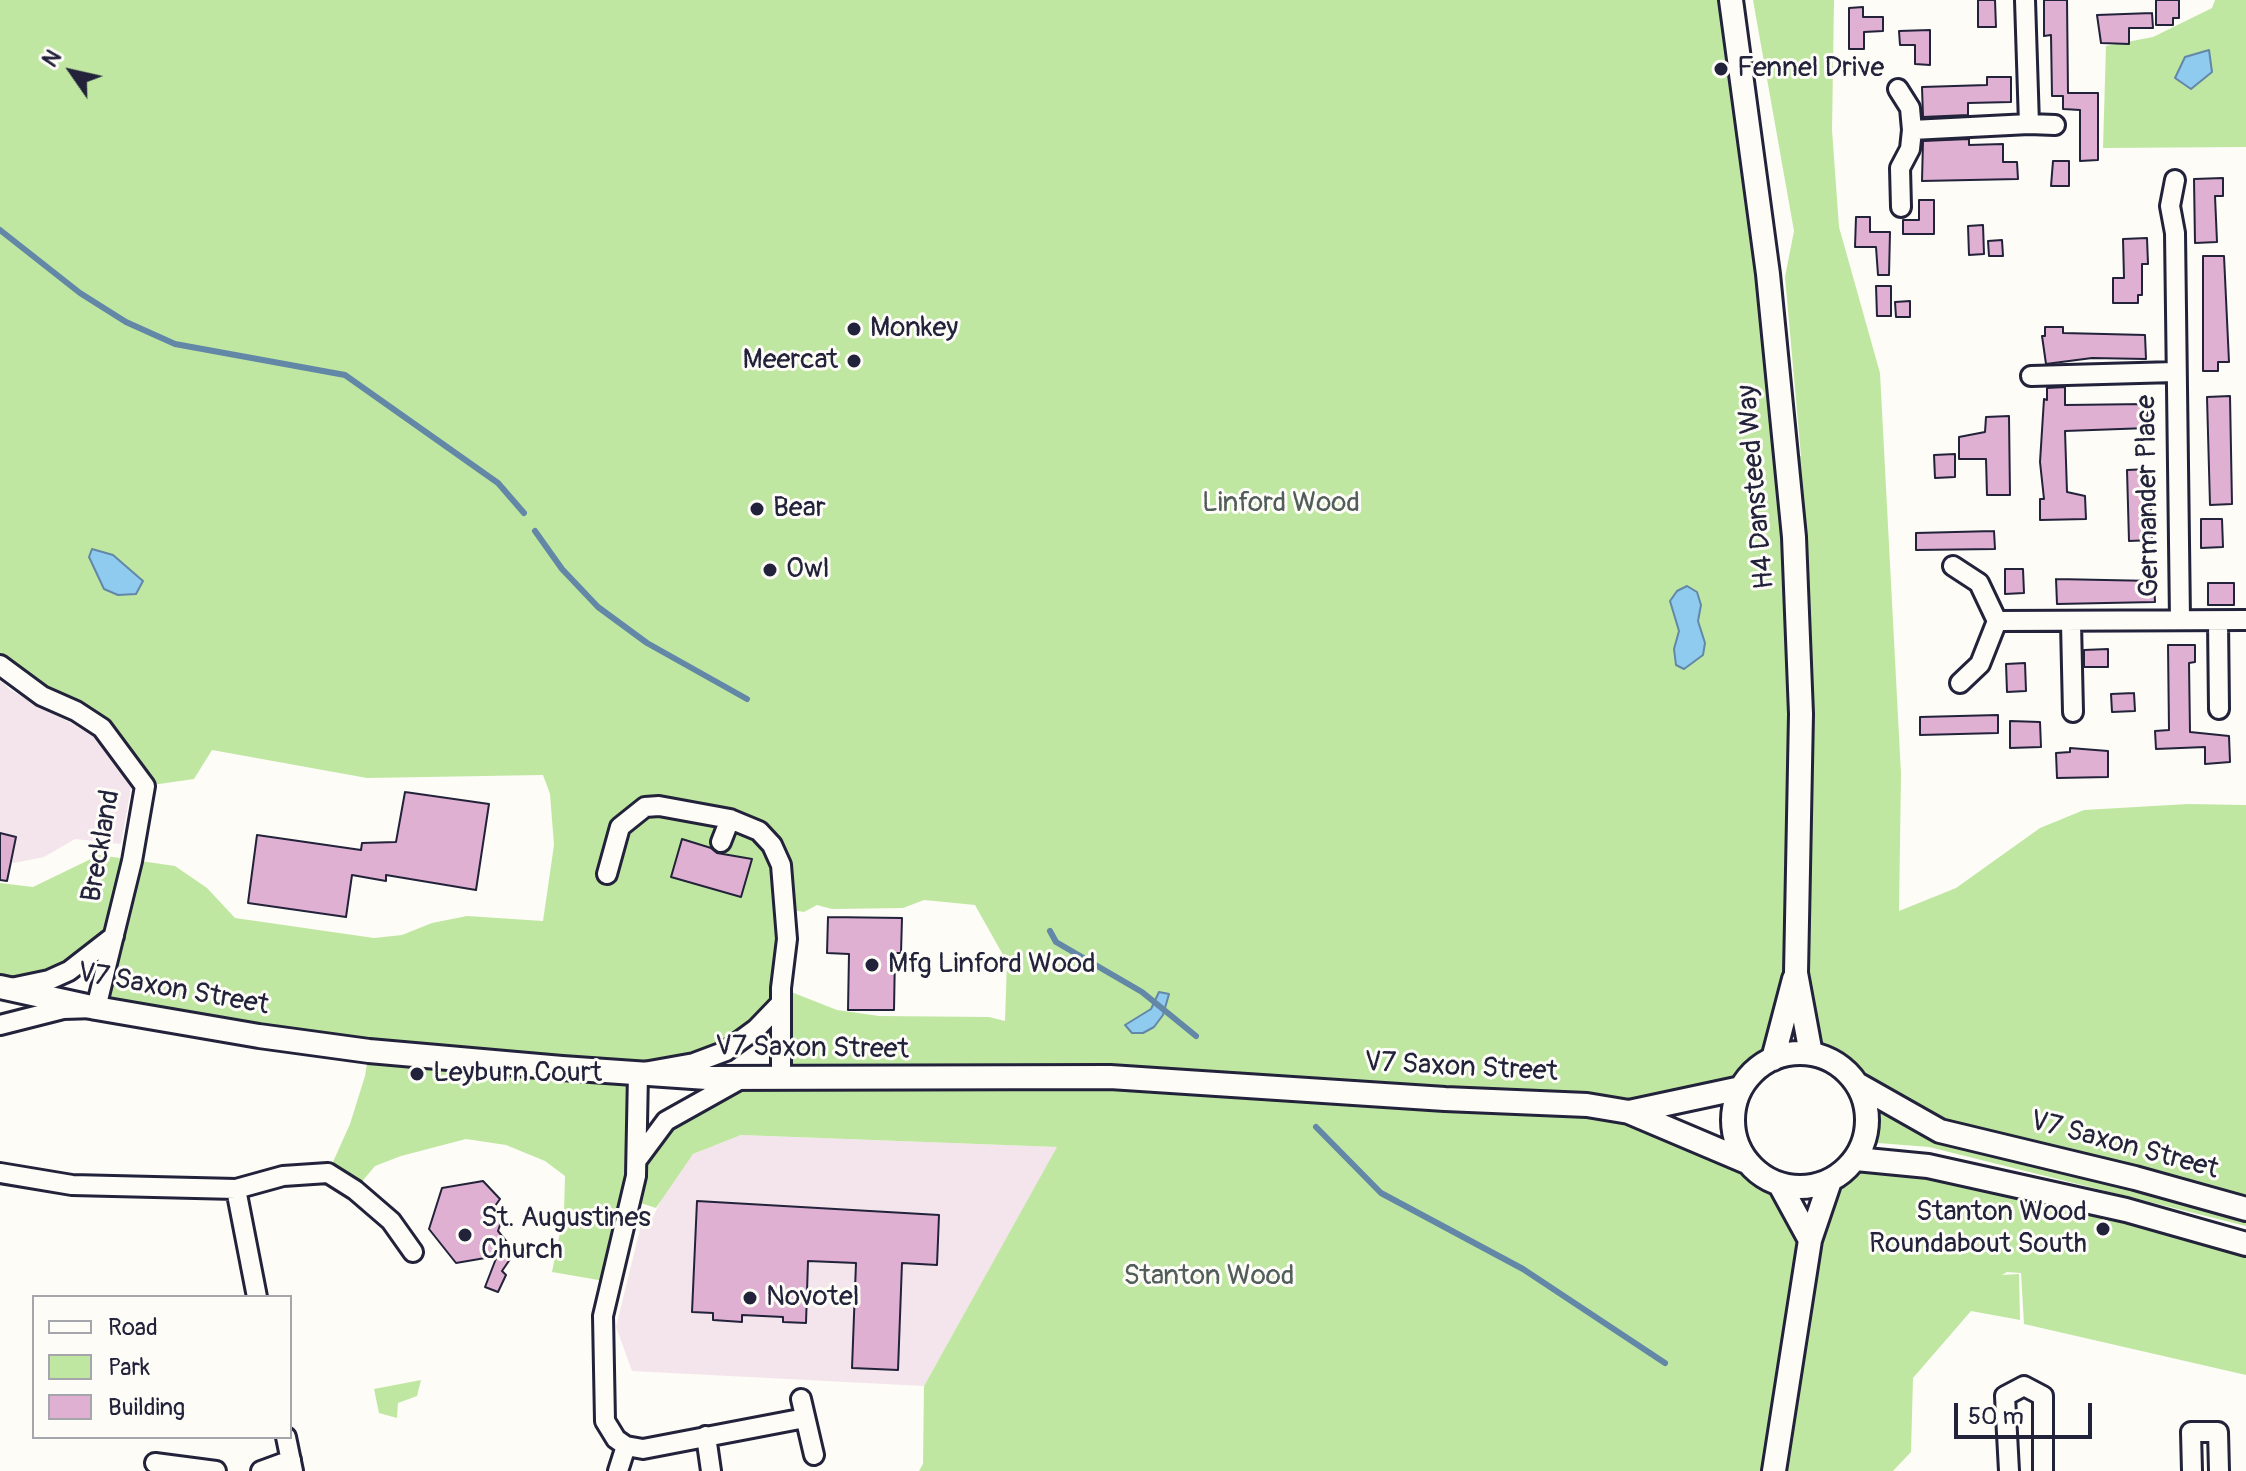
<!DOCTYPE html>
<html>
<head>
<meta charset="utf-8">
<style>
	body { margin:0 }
	#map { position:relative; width:2246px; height:1471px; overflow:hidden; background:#fdfcf7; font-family:Pangolin,sans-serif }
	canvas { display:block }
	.legend { position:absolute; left:32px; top:1295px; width:260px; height:144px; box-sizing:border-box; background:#fdfcf7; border:2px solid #a5a5ac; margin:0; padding:10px 14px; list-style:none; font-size:24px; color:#22223b }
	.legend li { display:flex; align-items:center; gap:16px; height:40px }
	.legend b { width:40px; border:2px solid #a5a5ac }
	.north { position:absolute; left:32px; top:32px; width:80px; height:80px; -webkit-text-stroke:6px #fdfcf7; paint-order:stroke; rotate:304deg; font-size:22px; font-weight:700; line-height:32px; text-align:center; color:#22223b }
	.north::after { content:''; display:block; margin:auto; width:28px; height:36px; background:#22223b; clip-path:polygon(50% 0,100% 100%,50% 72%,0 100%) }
	.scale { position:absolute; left:1954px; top:1403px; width:138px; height:36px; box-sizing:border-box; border:4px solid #22223b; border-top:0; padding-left:10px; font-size:24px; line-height:28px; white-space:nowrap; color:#22223b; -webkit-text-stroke:6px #fdfcf7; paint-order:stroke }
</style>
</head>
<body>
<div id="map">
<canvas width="2246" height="1471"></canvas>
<ul class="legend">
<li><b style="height:10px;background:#fdfcf7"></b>Road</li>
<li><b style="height:22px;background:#c0e7a2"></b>Park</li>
<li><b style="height:22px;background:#dfb0d1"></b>Building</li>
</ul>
<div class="north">N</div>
<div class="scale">50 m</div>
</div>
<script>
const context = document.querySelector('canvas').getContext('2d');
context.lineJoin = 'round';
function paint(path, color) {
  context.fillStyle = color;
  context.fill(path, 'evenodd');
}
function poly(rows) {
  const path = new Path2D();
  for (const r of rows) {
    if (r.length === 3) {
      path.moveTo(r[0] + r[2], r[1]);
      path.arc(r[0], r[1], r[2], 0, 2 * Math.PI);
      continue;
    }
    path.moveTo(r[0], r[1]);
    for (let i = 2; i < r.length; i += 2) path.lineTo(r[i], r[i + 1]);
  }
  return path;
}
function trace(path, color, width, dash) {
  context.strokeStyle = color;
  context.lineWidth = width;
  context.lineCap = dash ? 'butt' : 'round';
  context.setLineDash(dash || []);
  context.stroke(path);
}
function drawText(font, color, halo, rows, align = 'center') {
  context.font = font + ' Pangolin,sans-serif';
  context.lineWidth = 6;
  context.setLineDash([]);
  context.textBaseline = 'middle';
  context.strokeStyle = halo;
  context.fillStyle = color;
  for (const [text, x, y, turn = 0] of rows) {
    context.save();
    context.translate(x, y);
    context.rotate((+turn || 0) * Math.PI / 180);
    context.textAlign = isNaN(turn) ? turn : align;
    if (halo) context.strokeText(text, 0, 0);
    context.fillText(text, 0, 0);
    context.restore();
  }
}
paint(poly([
	[0,679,9,689,98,738,131,788,121,844,75,839,44,857,14,863,0,860],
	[741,1135,1058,1147,924,1386,632,1371,616,1327,641,1225,651,1221,666,1190,693,1154]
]), '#f4e5ec');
paint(poly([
	[0,0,1731,0,1786,457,1801,456,1785,277,1794,231,1753,0,1834,0,1832,130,1839,227,1880,373,1901,774,1899,911,1956,888,2040,828,2084,810,2188,804,2246,805,2246,1209,1940,1131,1857,1084,1845,1069,1827,1058,1811,1054,1796,975,1773,1059,1754,1072,1741,1088,1631,1112,1747,1162,1764,1177,1780,1185,1809,1240,1830,1181,1856,1159,2246,1244,2246,1375,2024,1324,2021,1273,2007,1272,2002,1275,2019,1274,2020,1320,1971,1311,1913,1378,1911,1452,1893,1471,919,1471,923,1464,924,1386,1057,1147,741,1135,693,1154,656,1208,631,1200,610,1282,552,1272,564,1212,565,1176,545,1161,506,1145,466,1139,401,1156,375,1166,355,1190,328,1173,350,1124,365,1076,369,1051,96,1008,114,938,69,971,0,987,0,883,33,887,99,855,175,866,207,888,235,918,374,938,402,935,432,923,467,916,543,921,554,845,550,794,543,775,367,778,212,750,194,779,145,786,102,728,0,665],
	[924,900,975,905,1007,962,1005,1021,989,1017,879,1016,837,1010,781,988,786,909,804,912,817,905,832,909,903,908],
	[781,1005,780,1079,715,1091,681,1110,637,1159,639,1073,726,1051],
	[2215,0,2246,0,2246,147,2103,148,2106,46,2153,37,2212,8],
	[1880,1110,1934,1138,2246,1215,2246,1226,1929,1147,1878,1143],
	[421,1380,417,1396,398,1403,397,1418,379,1413,374,1389]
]), '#c0e7a2');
const water = poly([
	[2209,50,2212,72,2191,89,2175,78,2185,57,2209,50],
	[92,549,113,555,143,581,136,594,118,595,104,589,89,557,92,549],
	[1687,586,1697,592,1701,605,1698,621,1705,643,1703,655,1684,669,1676,665,1674,649,1679,631,1670,601,1677,591,1687,586],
	[1159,992,1169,994,1163,1015,1154,1027,1143,1033,1132,1033,1125,1025,1151,1009,1159,992]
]);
paint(water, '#8fcbef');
trace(water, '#6387a7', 2);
trace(poly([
	[0,230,80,293,126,322,175,344,345,375,498,483,524,513],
	[535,531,562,569,598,607,647,643,747,699],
	[1050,931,1056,942,1142,992,1196,1036],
	[1316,1127,1381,1193,1523,1269,1665,1363]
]), '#6387a7', 6);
const building = poly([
	[1978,0,1995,0,1996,27,1978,27,1978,0],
	[2044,0,2067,0,2068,93,2098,93,2098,160,2080,161,2080,110,2063,109,2063,96,2052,96,2051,35,2044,36,2044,0],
	[2156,0,2179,0,2179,18,2173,18,2173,25,2156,25,2156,0],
	[1863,7,1863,17,1883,17,1883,31,1864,32,1864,49,1849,49,1849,8,1863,7],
	[2152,13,2153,28,2129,28,2129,44,2101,43,2097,15,2152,13],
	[1930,30,1930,65,1915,64,1915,45,1900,45,1899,31,1930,30],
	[1987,77,2011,77,2011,102,1968,103,1968,115,1923,117,1922,87,1987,85,1987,77],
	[1969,139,1969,145,2003,144,2003,162,2017,162,2018,179,1922,181,1923,141,1969,139],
	[2053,161,2069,161,2069,186,2051,186,2053,161],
	[2223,178,2223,196,2215,196,2217,242,2195,243,2194,179,2223,178],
	[1919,200,1934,200,1934,234,1903,234,1903,220,1919,220,1919,200],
	[1856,217,1870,217,1870,232,1890,232,1889,275,1878,275,1876,247,1855,247,1856,217],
	[1983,225,1984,254,1969,255,1968,226,1983,225],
	[2147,238,2148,264,2142,264,2142,295,2138,295,2138,303,2113,303,2113,278,2124,278,2123,239,2147,238],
	[2002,240,2003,256,1989,256,1988,241,2002,240],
	[2203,256,2224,256,2229,362,2218,362,2218,371,2203,371,2203,256],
	[1876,286,1891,286,1891,316,1877,316,1876,286],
	[1910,301,1910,317,1896,317,1895,302,1910,301],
	[2045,327,2063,327,2063,333,2145,335,2146,359,2092,358,2046,364,2042,336,2045,336,2045,327],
	[2065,387,2065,405,2147,404,2148,428,2065,431,2067,492,2085,496,2086,519,2040,520,2040,499,2044,499,2040,462,2044,399,2047,400,2047,388,2065,387],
	[2230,396,2232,504,2210,505,2207,397,2230,396],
	[2009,416,2010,495,1987,495,1986,459,1959,459,1959,437,1985,432,1986,417,2009,416],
	[1955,454,1955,477,1935,478,1934,455,1955,454],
	[2150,469,2152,540,2129,541,2127,470,2150,469],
	[2201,519,2222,519,2223,547,2201,548,2201,519],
	[1994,531,1995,549,1916,550,1916,533,1994,531],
	[2005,569,2023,569,2024,593,2005,594,2005,569],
	[2056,579,2154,581,2155,602,2057,604,2056,579],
	[2208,583,2234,583,2234,605,2208,605,2208,583],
	[2168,645,2195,645,2195,662,2189,663,2190,732,2229,736,2230,762,2205,764,2205,747,2156,749,2155,731,2169,730,2168,645],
	[2108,649,2108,667,2084,667,2084,650,2108,649],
	[2025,663,2026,691,2007,692,2006,664,2025,663],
	[2134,693,2135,711,2112,712,2111,694,2134,693],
	[1998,715,1998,733,1920,735,1920,717,1998,715],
	[2010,721,2040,722,2041,747,2010,748,2010,721],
	[2070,748,2108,751,2108,777,2057,778,2056,753,2070,752,2070,748],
	[405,792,489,804,476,890,386,875,386,881,352,875,346,917,248,903,257,835,361,850,362,843,396,842,405,792],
	[0,833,16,837,7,881,0,880,0,833],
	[682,839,711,848,717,853,752,859,741,897,671,877,682,839],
	[828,917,902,918,901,953,895,953,894,1010,848,1010,849,954,827,953,828,917],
	[483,1181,500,1199,495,1206,503,1216,498,1231,515,1252,502,1271,506,1275,498,1292,485,1287,497,1256,456,1263,429,1229,442,1188,483,1181],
	[697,1201,939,1215,937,1265,902,1263,898,1370,852,1368,856,1263,808,1261,806,1323,783,1322,783,1317,742,1315,742,1322,713,1320,713,1313,692,1312,697,1201]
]);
paint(building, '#dfb0d1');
trace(building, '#22223b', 2);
const minor = poly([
	[1898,89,1910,108,1912,130,1910,149,1900,168,1901,207],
	[2029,124,2055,125],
	[1912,130,2029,124,2025,0],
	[2175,180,2170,206,2175,233,2180,619],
	[2031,376,2175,372],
	[1953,566,1979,583,1997,621,1980,664,1960,683],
	[1997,621,2246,620],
	[2218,621,2219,709],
	[2071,623,2073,712],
	[0,665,42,696,76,711,102,728,145,786,132,861,96,1008,63,1009,0,1025],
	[721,842,730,819],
	[607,874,620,827,645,807,659,806,730,819,759,831,772,845,781,865,787,939,781,988,781,1079],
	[11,988,49,980,69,971,114,936],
	[781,1003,756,1029,726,1051,694,1063,638,1073,636,1176,603,1316,605,1421,616,1439,626,1446,643,1449,805,1418],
	[637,1160,666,1121,741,1079],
	[0,1173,72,1185,236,1189,283,1176,328,1173,355,1190,391,1221,413,1252],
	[236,1189,257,1297],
	[801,1399,814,1455],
	[706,1436,711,1471],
	[286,1437,293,1471],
	[155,1463,216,1471],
	[261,1471,291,1460],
	[618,1471,626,1446],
	[2009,1471,2005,1396,2024,1386,2043,1396,2043,1471],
	[2192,1471,2191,1432,2218,1432,2219,1471]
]);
const tertiary = poly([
	[1731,0,1768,274,1794,537,1801,714,1796,973,1811,1054],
	[0,987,96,1008,259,1036,369,1051,562,1068,707,1078,1110,1077,1445,1099,1587,1105,1629,1112,1747,1162],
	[1800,1120,67],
	[1773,1059,1794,979],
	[1857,1084,1940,1131,2135,1178,2246,1209],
	[1629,1112,1741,1088],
	[1856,1159,1928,1166,2126,1210,2246,1244],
	[1780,1185,1810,1240],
	[1774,1471,1810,1240,1830,1181]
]);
trace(minor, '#22223b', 24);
trace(tertiary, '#22223b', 28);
trace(minor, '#fdfcf7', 18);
trace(tertiary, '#fdfcf7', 22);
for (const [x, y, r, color] of [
	[1721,69,8,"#22223b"],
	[854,329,8,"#22223b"],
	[854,361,8,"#22223b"],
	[757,509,8,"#22223b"],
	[770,570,8,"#22223b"],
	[872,965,8,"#22223b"],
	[417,1074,8,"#22223b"],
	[2103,1229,8,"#22223b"],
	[465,1235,8,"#22223b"],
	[750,1298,8,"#22223b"]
]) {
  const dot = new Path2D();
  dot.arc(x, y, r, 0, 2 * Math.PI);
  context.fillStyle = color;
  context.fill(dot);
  trace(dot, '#fdfcf7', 3);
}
drawText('28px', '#22223b', '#fdfcf7', [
	["Fennel Drive",1737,69],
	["Monkey",870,329],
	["Meercat",838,361,"right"],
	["Bear",773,509],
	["Owl",786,570],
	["Mfg Linford Wood",888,965],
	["Leyburn Court",433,1074],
	["Stanton Wood",2087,1213,"right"],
	["Roundabout South",2087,1245,"right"],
	["St. Augustines",481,1219],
	["Church",481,1251],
	["Novotel",766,1298]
], 'left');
drawText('28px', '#22223b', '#fdfcf7', [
	["H4 Dansteed Way",1757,487,-95],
	["Germander Place",2149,496,-91],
	["Breckland",102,846,-80],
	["V7 Saxon Street",173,990,10],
	["V7 Saxon Street",812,1049,1],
	["V7 Saxon Street",1461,1068,3],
	["V7 Saxon Street",2124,1146,15]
]);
drawText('28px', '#515d5a', '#fdfcf7', [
	["Linford Wood",1281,504],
	["Stanton Wood",1209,1277]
]);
</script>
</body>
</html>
